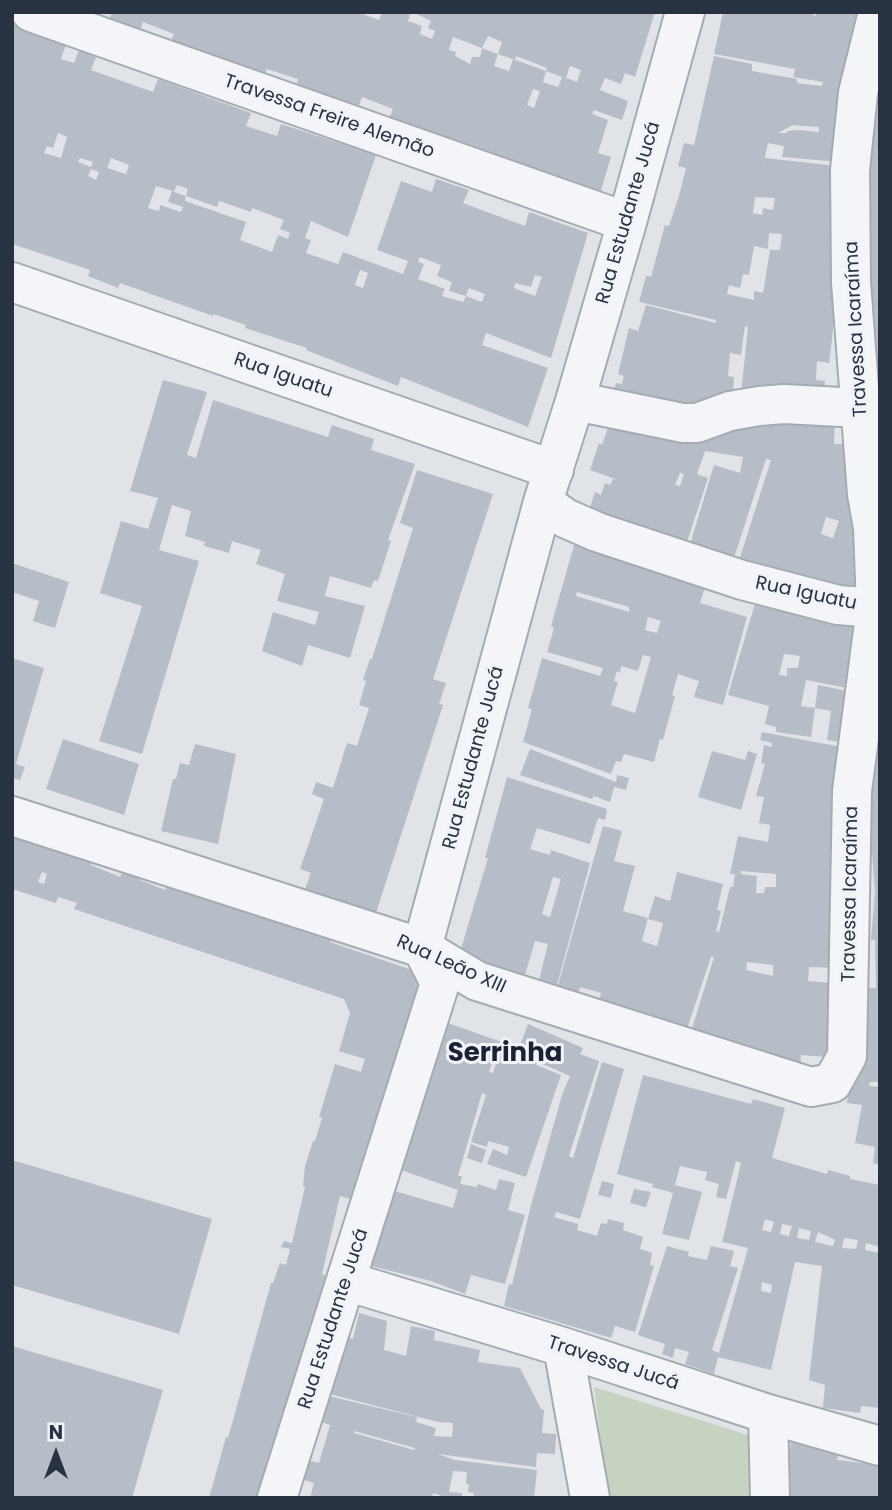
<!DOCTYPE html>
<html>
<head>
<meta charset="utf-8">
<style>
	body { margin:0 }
	#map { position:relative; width:892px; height:1510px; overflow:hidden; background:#e0e4e9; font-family:Poppins,sans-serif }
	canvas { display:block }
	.frame { position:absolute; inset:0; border:14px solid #293241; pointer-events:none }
	.north { position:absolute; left:21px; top:1419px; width:70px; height:70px; -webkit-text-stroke:5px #f0f3f7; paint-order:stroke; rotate:0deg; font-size:19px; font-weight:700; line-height:28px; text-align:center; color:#293241 }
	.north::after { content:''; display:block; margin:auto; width:24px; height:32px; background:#293241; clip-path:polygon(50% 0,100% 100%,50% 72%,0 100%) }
</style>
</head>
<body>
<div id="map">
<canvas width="892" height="1510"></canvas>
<div class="frame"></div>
<div class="north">N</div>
</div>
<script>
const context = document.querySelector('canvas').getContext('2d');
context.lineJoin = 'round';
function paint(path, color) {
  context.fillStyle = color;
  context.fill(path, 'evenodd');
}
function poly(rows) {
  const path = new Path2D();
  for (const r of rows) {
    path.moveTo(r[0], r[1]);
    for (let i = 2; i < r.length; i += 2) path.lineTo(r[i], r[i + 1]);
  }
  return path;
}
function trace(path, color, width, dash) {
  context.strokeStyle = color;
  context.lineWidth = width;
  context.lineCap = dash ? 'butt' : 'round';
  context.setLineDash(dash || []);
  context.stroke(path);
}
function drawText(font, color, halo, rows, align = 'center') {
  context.font = font + ' Poppins,sans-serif';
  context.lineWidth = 6;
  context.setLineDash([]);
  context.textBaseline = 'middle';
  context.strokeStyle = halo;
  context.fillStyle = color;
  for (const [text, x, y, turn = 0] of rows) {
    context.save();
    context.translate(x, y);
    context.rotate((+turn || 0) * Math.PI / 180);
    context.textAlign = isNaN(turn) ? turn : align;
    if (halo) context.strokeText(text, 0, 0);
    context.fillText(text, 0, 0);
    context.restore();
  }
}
paint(poly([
	[594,1387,761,1439,757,1498,608,1498]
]), '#c6d3c1');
paint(poly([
	[112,12,357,12,379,20,382,12,411,12,408,21,422,26,420,34,432,39,435,31,428,28,431,21,412,12,655,12,635,77,625,73,621,84,605,78,600,90,628,101,622,120,594,110,592,114,608,120,598,153,611,157,598,200,387,123,393,109,362,97,357,112,295,90,298,79,267,69,263,79,170,43,174,34,143,22,140,31,110,18],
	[488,36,502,42,498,54,515,60,516,56,547,68,546,71,513,59,509,71,494,66,498,54,482,48,480,57,472,57,470,64,455,56,456,52,449,50,453,37,482,48],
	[570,66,581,70,577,82,566,78],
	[546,71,562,77,558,87,543,82],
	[533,89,540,91,534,108,527,105],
	[723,12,807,12,816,16,816,12,868,12,840,162,782,157,784,146,768,143,763,166,765,158,837,166,836,287,832,340,829,363,817,361,816,380,825,381,824,402,610,406,616,383,622,384,624,376,618,374,629,328,638,331,646,305,716,323,716,320,639,302,646,276,651,277,665,225,669,226,679,196,686,168,678,166,684,143,694,145,714,56,752,64,752,71,797,79,797,83,822,86,823,82,793,77,795,69,714,54],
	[793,125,819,127,819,132,800,130,787,131,787,133,778,133],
	[755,197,775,198,773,210,763,208,762,215,753,213],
	[769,233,782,234,780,250,770,250,763,293,754,291,754,300,727,294,729,285,740,288,743,274,749,275,754,246,768,249],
	[745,326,748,327,740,403,733,393,734,377,728,376,730,353,741,355],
	[12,22,67,41,61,59,74,63,79,50,96,57,91,70,153,92,158,79,251,113,246,126,277,136,281,124,376,155,348,237,311,221,305,238,311,240,306,253,338,264,343,252,403,274,408,261,377,250,401,181,432,192,436,179,469,190,463,203,525,226,529,212,588,233,551,358,486,333,482,345,548,368,528,427,401,377,398,386,306,350,307,348,245,328,246,325,213,314,213,316,120,283,118,288,88,276,90,270,12,244],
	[58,133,67,137,61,158,44,153,47,146,53,148],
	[80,158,93,162,91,167,78,162],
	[111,158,129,165,126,174,107,168],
	[91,169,99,172,96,180,88,176],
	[177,185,188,189,186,196,217,207,219,201,251,212,252,208,284,220,280,229,290,233,288,239,278,235,272,252,240,240,246,222,185,201,186,196,174,192],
	[156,186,172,191,168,202,183,207,181,212,160,205,159,211,148,208],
	[420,257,441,265,437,276,452,282,449,291,466,296,463,302,442,296,445,289,418,279,424,264,418,262],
	[360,270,368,273,363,288,355,285],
	[535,275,542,277,535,296,514,288,515,283,531,287],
	[469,288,485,294,482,302,466,296],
	[880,48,880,490,870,490,858,224],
	[163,380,207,392,187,455,196,458,213,400,328,437,332,425,374,439,371,450,415,464,388,540,391,541,378,581,374,580,371,588,330,576,325,596,365,606,350,658,308,645,302,666,262,651,273,612,315,625,319,612,277,601,285,574,256,564,261,550,232,541,229,553,204,546,205,542,185,536,191,511,172,505,159,550,199,561,142,754,99,741,142,606,100,593,121,521,148,529,158,498,130,491],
	[613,413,711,420,835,416,834,444,859,445,870,529,851,598,737,567,771,460,766,459,733,561,689,548,714,465,740,473,743,457,705,451,697,474,708,478,683,554,587,516,595,492,601,495,605,483,610,485,613,479,618,480,590,470,599,443,602,445],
	[680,473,684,474,680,486,675,485],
	[826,517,839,521,833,538,821,534],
	[417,470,493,494,433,679,446,683,439,704,443,705,374,919,295,893,297,887,305,889,311,873,300,869,324,799,312,794,316,782,333,788,347,743,357,746,369,708,359,705,366,681,363,680,370,659,372,659,413,528,400,523],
	[576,538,709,574,700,603,747,617,723,705,694,697,699,681,678,674,672,695,675,696,663,740,660,739,654,762,624,754,621,762,616,761,611,774,523,742,532,709,528,708,542,658,600,676,603,668,547,652,554,628,551,626],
	[577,592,629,607,629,612,576,596],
	[648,617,661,621,657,633,645,630],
	[643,655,651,657,635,713,611,705,618,682,614,681,617,671,620,673,621,666,638,671],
	[12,563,69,582,55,628,33,621,39,601,12,592],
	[759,590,798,602,864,614,860,644,869,645,866,667,858,665,855,689,858,690,858,699,852,698,844,743,827,740,831,711,815,708,818,685,852,692,852,689,806,680,801,706,815,708,811,737,776,732,776,727,765,724,769,706,728,695],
	[784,654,800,656,798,668,787,668,787,676,779,675],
	[880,652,880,1082,870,1082,869,1086,880,1087,880,1165,873,1163,875,1147,855,1143,862,1105,847,1103,860,988,876,988,875,940,871,940,875,892,872,852,866,852],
	[12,658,44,668,16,764,25,767,20,780,12,778],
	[762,732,847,748,839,968,809,967,808,981,833,983,826,1057,801,1055,800,1069,689,1038,714,957,711,957,686,1032,599,1001,601,993,580,987,577,998,556,992,603,826,622,831,614,861,635,866,623,911,648,918,642,941,657,946,663,923,648,919,655,896,670,901,677,872,723,884,717,910,721,911,716,931,719,932,730,887,733,887,735,874,730,874,738,836,768,842,770,825,759,823,764,797,756,796,765,764,761,763,764,745,772,747,772,743,760,740],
	[741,871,776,874,776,887,765,887,764,893,756,893,757,876,741,874],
	[747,962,773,965,773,976,746,970],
	[63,739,139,764,124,815,46,789],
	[195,744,236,754,218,844,161,831,173,779,176,779,180,763,189,765],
	[530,749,616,782,617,775,629,778,626,790,614,787,610,802,594,796,592,799,520,775],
	[712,751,745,760,748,751,757,754,741,810,698,797],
	[507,777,607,809,605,820,598,818,590,844,537,828,530,849,550,855,551,850,590,863,556,989,538,984,548,944,535,941,523,982,458,959,488,858,485,858],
	[553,877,561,879,550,917,542,914],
	[12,835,93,857,91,865,120,877,125,865,143,872,140,880,165,890,169,880,332,938,330,942,421,973,417,985,420,986,357,1201,340,1196,322,1274,334,1278,263,1498,209,1498,226,1437,228,1438,271,1283,273,1283,280,1263,286,1265,290,1249,281,1247,284,1241,292,1243,305,1187,303,1186,305,1166,313,1141,315,1141,322,1118,319,1117,335,1064,361,1072,365,1059,339,1051,350,1013,344,999,74,909,77,903,58,897,56,903,12,889],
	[42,872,47,874,44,884,38,882],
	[442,1021,519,1048,528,1024,583,1048,580,1054,599,1061,569,1156,573,1158,602,1062,624,1069,580,1219,556,1212,554,1217,578,1224,577,1230,597,1236,601,1223,607,1224,608,1219,624,1223,623,1230,643,1237,640,1249,652,1253,650,1265,654,1266,635,1332,615,1326,611,1338,504,1306,509,1284,512,1285,531,1205,562,1095,570,1076,538,1062,536,1065,561,1075,526,1177,487,1164,493,1149,507,1155,509,1147,488,1141,487,1147,471,1142,486,1095,482,1093,458,1176,462,1176,460,1184,477,1187,478,1184,496,1190,499,1179,515,1183,508,1210,525,1215,505,1284,471,1275,465,1294,431,1281,371,1266,391,1190,453,1208,458,1190,398,1169],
	[495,1053,499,1055,493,1073,489,1072],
	[643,1075,751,1104,753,1099,785,1108,772,1158,827,1174,828,1170,850,1176,850,1179,880,1185,880,1247,866,1243,865,1250,880,1253,880,1408,861,1406,860,1413,823,1408,825,1385,809,1380,822,1266,795,1262,771,1370,718,1357,714,1374,685,1364,689,1352,675,1348,673,1358,662,1354,665,1344,638,1335,667,1246,689,1252,688,1256,707,1260,711,1246,734,1251,730,1266,738,1268,712,1350,719,1353,748,1248,722,1242,741,1163,736,1161,726,1199,716,1197,719,1184,705,1180,707,1172,680,1166,675,1185,702,1192,689,1240,662,1234,673,1193,652,1187,653,1184,617,1174],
	[765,1219,774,1222,771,1232,762,1230],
	[782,1224,792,1226,789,1236,780,1234],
	[799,1228,811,1231,809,1240,797,1238],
	[818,1232,835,1240,833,1246,815,1242],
	[844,1238,858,1240,856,1249,842,1248],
	[762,1282,772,1285,771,1293,761,1291],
	[471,1144,486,1150,482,1163,467,1158],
	[12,1160,212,1219,179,1334,12,1285],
	[602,1181,614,1184,611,1198,598,1195],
	[634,1189,651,1192,646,1207,630,1203],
	[359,1313,387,1321,384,1350,406,1356,411,1326,435,1331,434,1340,480,1350,478,1362,520,1368,541,1409,544,1410,542,1433,556,1434,555,1454,537,1453,536,1467,438,1454,455,1460,537,1470,534,1498,473,1498,474,1493,468,1492,469,1484,466,1484,467,1472,453,1471,449,1492,462,1493,462,1498,448,1498,433,1493,432,1498,310,1498,314,1483,301,1479,307,1460,319,1463,330,1425,316,1420,324,1395,417,1417,416,1422,436,1428,434,1436,452,1437,453,1423,438,1422,330,1394,346,1337,353,1339],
	[354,1431,415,1448,414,1450,354,1433],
	[12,1346,163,1390,132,1498,12,1498],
	[791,1441,839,1451,837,1460,880,1465,880,1498,777,1498,786,1479]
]), '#b7bdc6');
const minor = poly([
	[31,12,627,222],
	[12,282,554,470],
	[575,401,683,423,697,423,730,411,759,406,784,404,860,408],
	[543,502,565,518,597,532,742,580,838,605,876,608],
	[12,816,422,948,477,981,811,1087,832,1083,847,1056,852,791,876,608,873,528,867,494,851,282,850,170,858,93,878,12],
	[346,1281,563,1347,768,1414,880,1446],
	[563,1347,590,1498],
	[768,1414,770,1498],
	[277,1498,440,983,422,948,543,502,575,401,627,222,685,12]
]);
trace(minor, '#a5abb3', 42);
trace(minor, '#f3f5f8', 38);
drawText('19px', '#293241', '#f0f3f7', [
	["Travessa Freire Alemão",329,117,19],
	["Rua Estudante Jucá",629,213,-74],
	["Travessa Icaraíma",857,329,-93],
	["Rua Iguatu",283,376,19],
	["Rua Iguatu",806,594,12],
	["Rua Estudante Jucá",474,758,-75],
	["Travessa Icaraíma",851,894,-89],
	["Rua Leão XIII",451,965,24],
	["Rua Estudante Jucá",334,1319,-72],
	["Travessa Jucá",613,1364,18]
]);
drawText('bold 26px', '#1b2332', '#f0f3f7', [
	["Serrinha",505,1054]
]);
</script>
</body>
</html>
